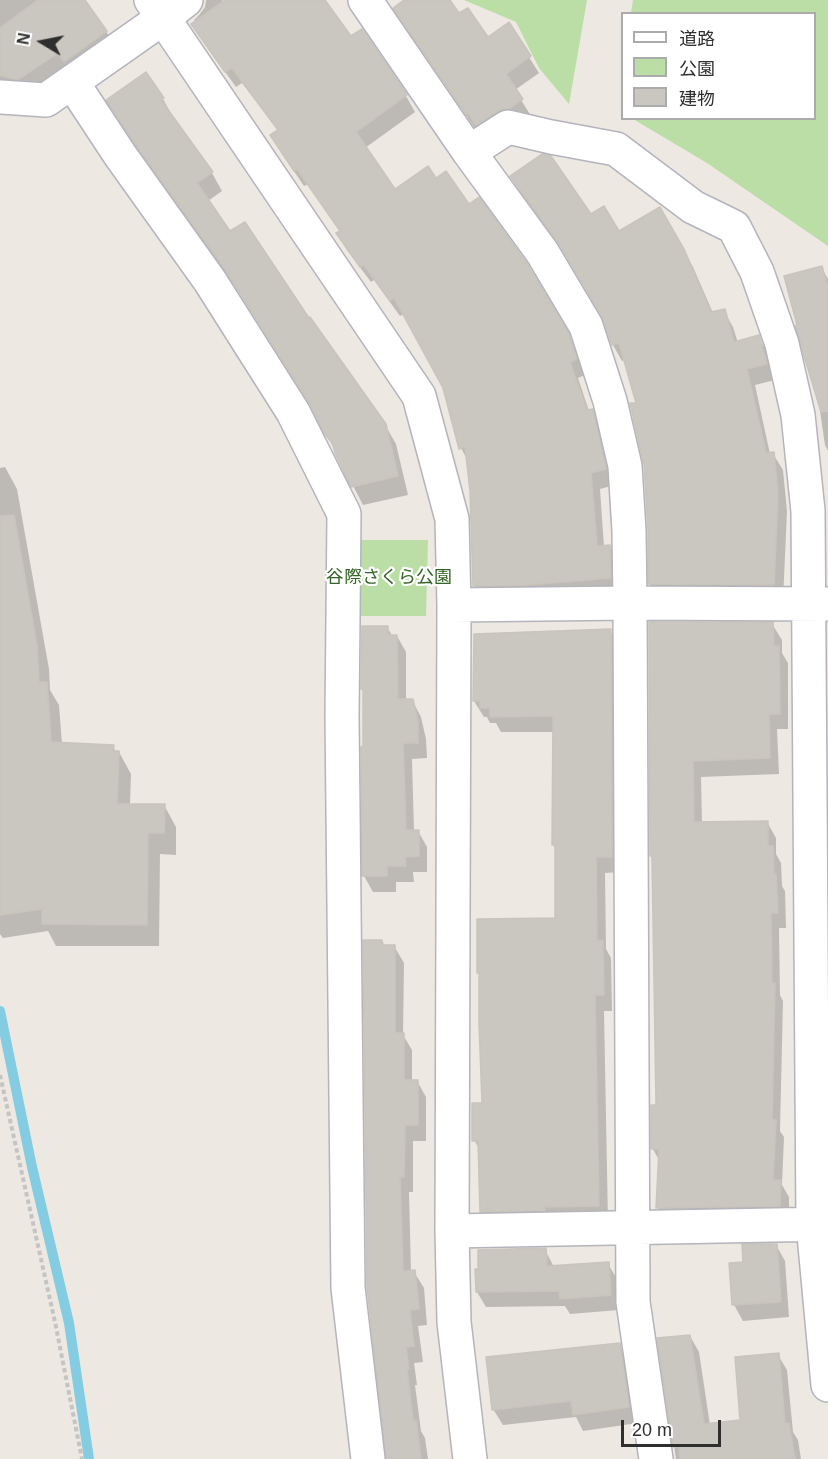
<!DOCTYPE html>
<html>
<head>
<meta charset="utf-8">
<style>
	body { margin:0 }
	#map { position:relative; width:828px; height:1459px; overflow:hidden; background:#ede8e2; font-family:Arial,"Noto Sans JP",sans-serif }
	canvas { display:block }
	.legend { position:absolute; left:621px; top:12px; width:195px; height:108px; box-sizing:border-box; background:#fff; border:2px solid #ababab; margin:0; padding:8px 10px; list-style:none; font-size:18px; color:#2e2e2e }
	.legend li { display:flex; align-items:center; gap:12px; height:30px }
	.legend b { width:30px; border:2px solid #ababab }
	.north { position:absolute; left:12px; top:12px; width:60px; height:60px; -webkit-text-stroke:4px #fff; paint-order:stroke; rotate:280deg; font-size:16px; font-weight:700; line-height:24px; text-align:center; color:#2e2e2e }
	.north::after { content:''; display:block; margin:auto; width:21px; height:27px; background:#2e2e2e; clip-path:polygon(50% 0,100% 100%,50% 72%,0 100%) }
	.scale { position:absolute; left:621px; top:1420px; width:100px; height:27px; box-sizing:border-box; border:3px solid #2e2e2e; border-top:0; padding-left:8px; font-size:18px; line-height:21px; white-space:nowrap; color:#2e2e2e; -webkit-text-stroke:4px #fff; paint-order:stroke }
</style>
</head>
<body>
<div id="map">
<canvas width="828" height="1459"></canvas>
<ul class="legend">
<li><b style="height:8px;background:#fff"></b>道路</li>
<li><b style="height:16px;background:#bbdda6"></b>公園</li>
<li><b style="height:16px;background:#cac6c0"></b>建物</li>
</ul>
<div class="north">N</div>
<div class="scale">20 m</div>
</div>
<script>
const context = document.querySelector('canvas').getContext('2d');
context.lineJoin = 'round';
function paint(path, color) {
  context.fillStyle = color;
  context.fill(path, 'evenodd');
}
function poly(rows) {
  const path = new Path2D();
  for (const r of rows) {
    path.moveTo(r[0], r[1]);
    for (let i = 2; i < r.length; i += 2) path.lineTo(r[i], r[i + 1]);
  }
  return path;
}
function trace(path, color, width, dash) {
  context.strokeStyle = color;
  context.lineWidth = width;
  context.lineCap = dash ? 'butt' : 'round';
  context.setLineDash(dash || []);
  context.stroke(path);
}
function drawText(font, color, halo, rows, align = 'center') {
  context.font = font + ' Arial,"Noto Sans JP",sans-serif';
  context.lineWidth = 4.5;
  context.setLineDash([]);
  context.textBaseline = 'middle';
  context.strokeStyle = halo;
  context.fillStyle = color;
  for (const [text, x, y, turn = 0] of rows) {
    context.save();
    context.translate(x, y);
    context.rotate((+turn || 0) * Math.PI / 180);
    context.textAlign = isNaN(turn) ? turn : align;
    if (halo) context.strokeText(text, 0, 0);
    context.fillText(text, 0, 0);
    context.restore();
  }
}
paint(poly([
	[464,0,587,0,569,104,539,68,516,22],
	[633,0,828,0,828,246,707,163,633,119,814,118,814,14,631,13],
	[353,540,428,540,426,616,351,616]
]), '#bbdda6');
paint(poly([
	[0,0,83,0,106,31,115,47,29,95,0,87],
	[206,0,222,0,224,3,228,0,323,0,351,39,362,31,406,96,415,112,365,148,394,191,435,180,468,206,525,263,577,352,585,375,578,378,589,411,592,410,601,426,615,485,600,489,604,547,610,547,619,563,619,593,484,602,475,586,471,491,468,461,461,448,444,388,404,314,400,316,374,280,371,282,347,250,338,234,341,232,308,184,304,186,281,152,279,131,242,83,236,87,202,40,193,24,196,23,194,20,199,15,205,7],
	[407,0,448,0,459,15,488,39,508,24,539,73,515,90,531,116,476,130,404,24],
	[163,99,173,117,212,173,222,191,208,201,230,233,308,320,385,425,396,444,408,495,363,505,314,410,238,290,148,163,119,119],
	[512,177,590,216,619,233,659,209,693,267,713,313,724,311,733,327,738,343,758,337,768,353,775,380,755,385,770,454,773,454,783,470,787,511,783,601,659,600,650,584,649,530,645,464,638,404,625,360,622,361,613,345,604,317,569,259,521,193],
	[821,267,828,279,828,451,825,445,818,397],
	[5,467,17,489,49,669,50,690,59,705,62,744,113,746,116,752,119,752,131,774,130,805,164,805,176,827,176,855,160,854,159,946,56,946,48,931,3,938,0,934,0,468],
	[650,623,772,624,782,640,782,653,788,663,788,729,777,729,779,774,701,777,702,823,767,822,776,838,776,854,781,863,782,886,785,891,786,928,779,928,780,995,783,1001,780,1131,784,1137,782,1185,789,1197,789,1222,667,1223,658,1208,660,1162,653,1149,657,1106,653,859,651,855],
	[387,627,393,637,397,636,406,652,406,700,412,700,421,717,426,739,427,758,412,759,414,831,418,831,427,847,427,872,413,872,414,882,396,882,396,892,373,892,364,876,365,748,364,691,363,689],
	[610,631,620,647,621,872,605,873,606,949,611,958,612,1011,604,1011,608,1222,490,1227,481,1211,480,1150,474,1140,483,1104,480,976,478,972,556,920,556,850,553,844,554,732,501,732,496,723,490,723,487,717,484,717,474,701],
	[382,941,384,946,394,946,404,963,403,1035,412,1050,412,1081,417,1081,426,1097,426,1141,413,1141,413,1192,409,1192,411,1272,414,1272,424,1288,427,1325,418,1326,423,1362,414,1363,417,1385,415,1385,421,1431,425,1438,428,1459,388,1459],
	[776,1245,785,1261,789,1317,743,1321,734,1305,744,1263],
	[545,1250,554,1267,608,1264,617,1279,619,1310,570,1314,565,1306,486,1307,477,1292],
	[690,1336,699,1352,710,1425,741,1422,778,1355,787,1370,793,1432,798,1440,801,1459,676,1459,659,1340],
	[619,1344,628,1360,638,1423,583,1431,576,1417,503,1425,493,1409]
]), '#0003');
trace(poly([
	[0,1011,32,1167,69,1323,89,1459]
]), '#83cce1', 10);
const building = poly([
	[38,0,85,0,107,31,64,62,58,53,19,79,13,79,0,75,0,28,38,0],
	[225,0,325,0,351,36,362,29,407,95,356,132,395,189,428,166,436,178,446,171,469,204,479,197,526,262,569,334,577,359,570,362,587,410,593,409,606,469,591,473,597,546,610,545,611,578,514,586,473,586,470,491,465,447,459,449,443,388,394,298,390,301,364,265,360,267,336,233,340,231,297,169,294,171,270,135,278,130,232,68,225,72,191,24,225,0],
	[404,0,450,0,459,13,468,8,488,37,509,22,531,56,506,74,523,99,509,109,504,109,498,111,476,125,468,113,466,114,393,8,404,0],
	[146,72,164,98,161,100,213,172,197,183,230,231,245,222,309,318,310,317,386,424,398,476,351,487,335,453,333,444,324,433,309,402,226,271,135,144,106,100,146,72],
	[542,154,551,156,591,214,604,206,619,231,660,207,684,249,711,312,725,309,734,342,759,335,767,364,747,369,766,453,774,452,778,494,774,585,648,584,648,530,644,465,630,403,636,403,619,343,612,345,602,316,558,242,510,176,542,154],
	[822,266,828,288,828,411,821,412,795,326,797,325,784,276,822,266],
	[14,515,37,646,39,682,47,682,51,742,114,745,113,751,119,751,117,804,165,804,164,833,148,833,147,925,42,924,42,909,0,915,0,516,14,515],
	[649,622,773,622,774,646,779,646,780,714,769,714,770,758,693,761,694,822,768,821,768,846,773,846,774,874,776,874,778,913,771,913,772,984,775,983,772,1120,776,1120,773,1180,781,1180,780,1206,656,1208,659,1149,651,1149,651,1105,656,1105,652,856,650,856,649,622],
	[362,626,388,626,388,635,397,635,398,699,413,699,418,722,418,743,403,743,406,830,419,830,419,856,405,857,406,866,387,866,387,876,362,876,361,747,363,746,363,689,361,689,362,626],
	[611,629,612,857,596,857,597,941,603,941,604,995,595,995,599,1206,545,1207,545,1211,480,1212,478,1141,472,1141,472,1103,482,1103,479,1023,479,973,477,973,477,919,555,918,555,845,552,845,553,716,490,717,490,708,480,708,480,701,473,701,474,634,611,629],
	[363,940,382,940,383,945,395,945,395,1033,404,1033,404,1080,418,1080,418,1125,405,1125,404,1177,400,1177,403,1271,415,1270,419,1309,410,1310,414,1346,406,1347,409,1369,407,1369,413,1421,416,1420,421,1459,386,1459,367,1287,363,940],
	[742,1244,777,1244,781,1302,732,1305,729,1263,743,1262,742,1244],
	[546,1248,547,1266,609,1262,611,1295,560,1299,559,1291,476,1292,475,1269,478,1269,478,1250,546,1248],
	[690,1335,704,1424,740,1420,735,1357,779,1353,785,1424,789,1423,795,1459,680,1459,679,1446,673,1447,657,1338,690,1335],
	[620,1343,629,1407,573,1415,571,1401,492,1410,486,1357,620,1343]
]);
paint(building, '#cac6c0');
trace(building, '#c9c4bc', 1.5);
const minor = poly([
	[151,0,419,396,452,519,454,605,452,1231,454,1322,470,1459],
	[365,0,469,152,542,252,586,326,610,401,625,466,629,531,630,603,633,1302,656,1459],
	[72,82,120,155,210,281,293,412,344,514,342,716,348,1288,368,1459],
	[0,97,46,100,163,18,186,0],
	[469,152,508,127,551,137,616,149,693,207,734,227,757,272,782,344,798,415,808,511,813,1224,828,1385],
	[454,605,630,603,828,604],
	[452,1231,828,1224]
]);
trace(minor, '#b3b4bc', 36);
trace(poly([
	[0,1075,55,1322,82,1459]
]), '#c4c4c4', 4, [4.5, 3]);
trace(minor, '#fff', 33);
drawText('18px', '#346425', '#fff', [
	["谷際さくら公園",389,578]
]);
</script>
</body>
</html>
